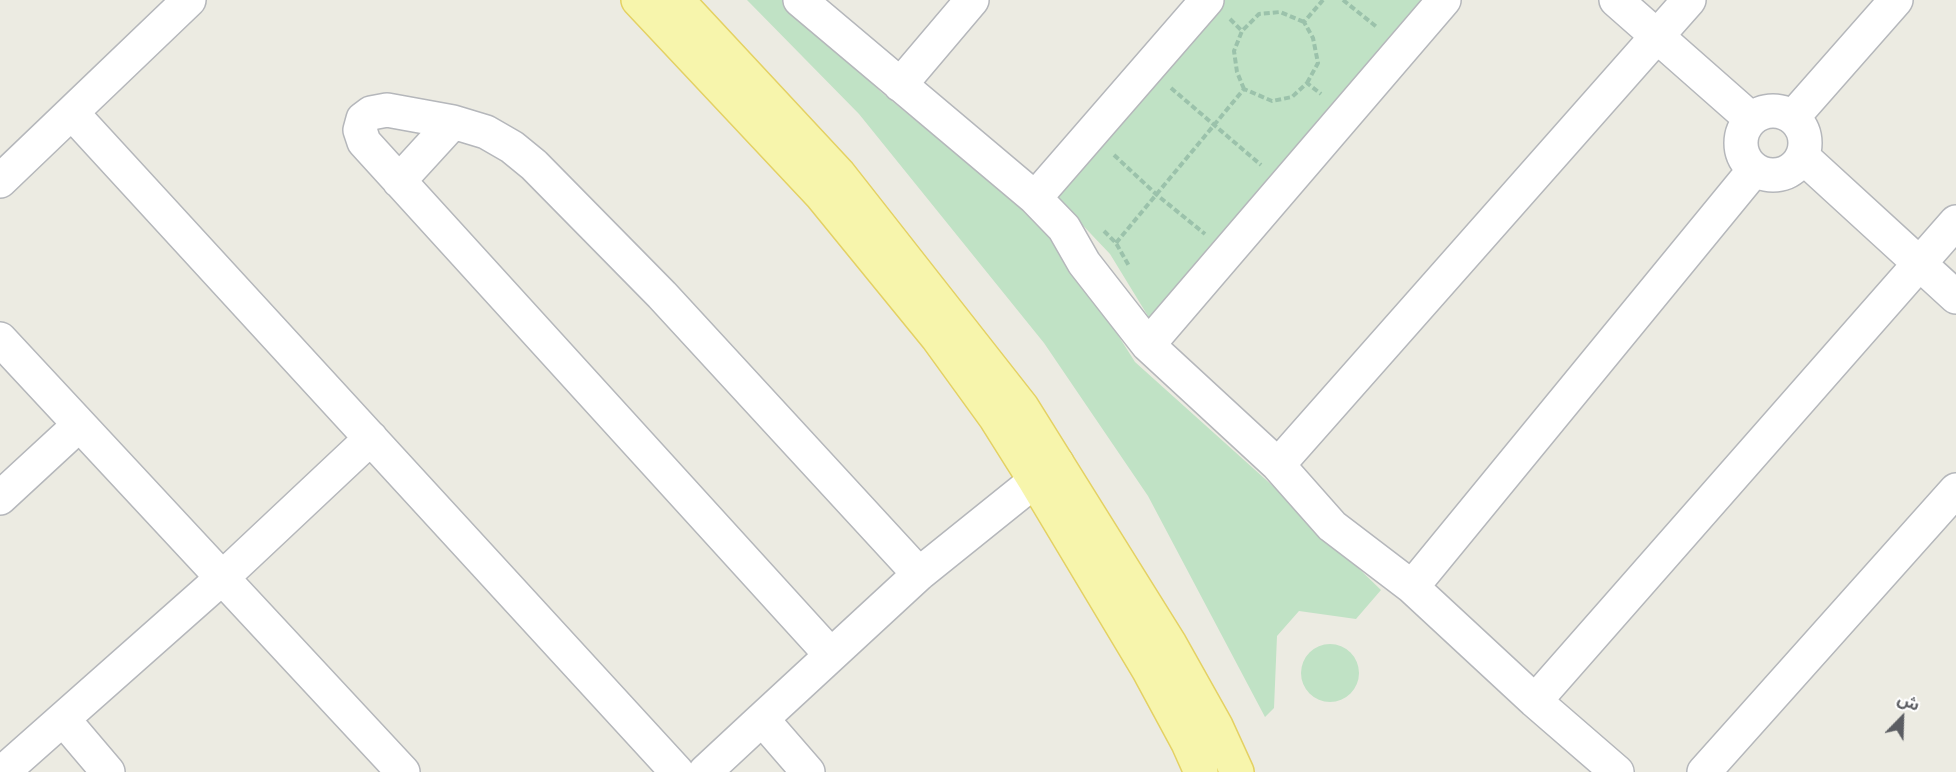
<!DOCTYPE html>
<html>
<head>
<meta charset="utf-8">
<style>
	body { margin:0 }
	#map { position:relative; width:1956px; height:772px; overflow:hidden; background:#ecebe2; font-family:Barlow,"Noto Sans Arabic",sans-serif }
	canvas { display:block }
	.north { position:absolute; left:1872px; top:688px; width:60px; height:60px; -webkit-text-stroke:4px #fff; paint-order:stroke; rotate:23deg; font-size:16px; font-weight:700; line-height:24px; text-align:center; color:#5b5d62 }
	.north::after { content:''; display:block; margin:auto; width:21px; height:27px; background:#5b5d62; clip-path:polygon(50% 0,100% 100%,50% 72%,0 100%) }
</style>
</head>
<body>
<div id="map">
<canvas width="1956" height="772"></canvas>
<div class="north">ش</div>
</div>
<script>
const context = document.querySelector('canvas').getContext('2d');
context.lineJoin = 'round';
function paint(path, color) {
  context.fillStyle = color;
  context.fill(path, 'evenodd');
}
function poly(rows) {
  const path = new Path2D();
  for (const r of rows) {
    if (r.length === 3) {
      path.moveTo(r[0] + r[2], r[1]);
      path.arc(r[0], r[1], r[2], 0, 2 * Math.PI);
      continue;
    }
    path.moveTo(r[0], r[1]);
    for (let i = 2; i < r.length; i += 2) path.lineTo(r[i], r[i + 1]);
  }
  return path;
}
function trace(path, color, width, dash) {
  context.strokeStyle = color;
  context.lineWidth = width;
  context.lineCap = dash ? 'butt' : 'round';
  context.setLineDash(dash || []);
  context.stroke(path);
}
paint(poly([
	[747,0,784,0,881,92,1054,234,1135,362,1284,496,1381,590,1356,619,1299,611,1277,636,1274,708,1265,717,1148,496,1044,343,859,114],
	[1217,0,1430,0,1151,321,1110,254,1053,194],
	[1330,673,29]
]), '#c0e2c5');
const minor = poly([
	[800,0,1035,198,1064,228,1084,263,1148,345,1278,465,1332,526,1412,587,1535,701,1617,772],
	[1616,0,1751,119],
	[900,85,972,0],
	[1773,143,32],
	[72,113,677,772],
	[1793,117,1896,0],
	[1803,157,1956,297],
	[0,181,189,0],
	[399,181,453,122],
	[1035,198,1207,0],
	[0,339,403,772],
	[1148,345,1444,0],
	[1278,465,1689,0],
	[0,498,79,425],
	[1412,587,1754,170],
	[831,655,364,142,360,130,363,119,371,113,387,110,453,122,486,132,512,147,534,165,662,295,919,574],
	[1535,701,1956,222],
	[63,719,108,772],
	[3,772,222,578,371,438],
	[705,772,762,719],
	[808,772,762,719,919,574,1057,463],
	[1704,772,1956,490]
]);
const major = poly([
	[638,0,822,196,937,337,995,417,1034,479,1148,669,1188,743,1201,772],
	[677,0,839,174,1022,407,1170,644,1216,726,1237,772]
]);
trace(minor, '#b5b7bb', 36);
trace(major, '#e4d163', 36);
trace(poly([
	[1343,0,1378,28],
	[1230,19,1242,31],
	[1307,83,1318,63,1313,38,1304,22,1323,0],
	[1171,88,1261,165],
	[1244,89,1237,72,1234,51,1242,31,1259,14,1280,12,1304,22],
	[1114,155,1157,195,1205,234],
	[1104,231,1116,243,1129,266],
	[1116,243,1244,89,1272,101,1292,97,1307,83,1321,94]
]), '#9bc2ab', 4, [6, 3]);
trace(minor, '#fff', 33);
trace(major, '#f7f5ac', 33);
</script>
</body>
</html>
